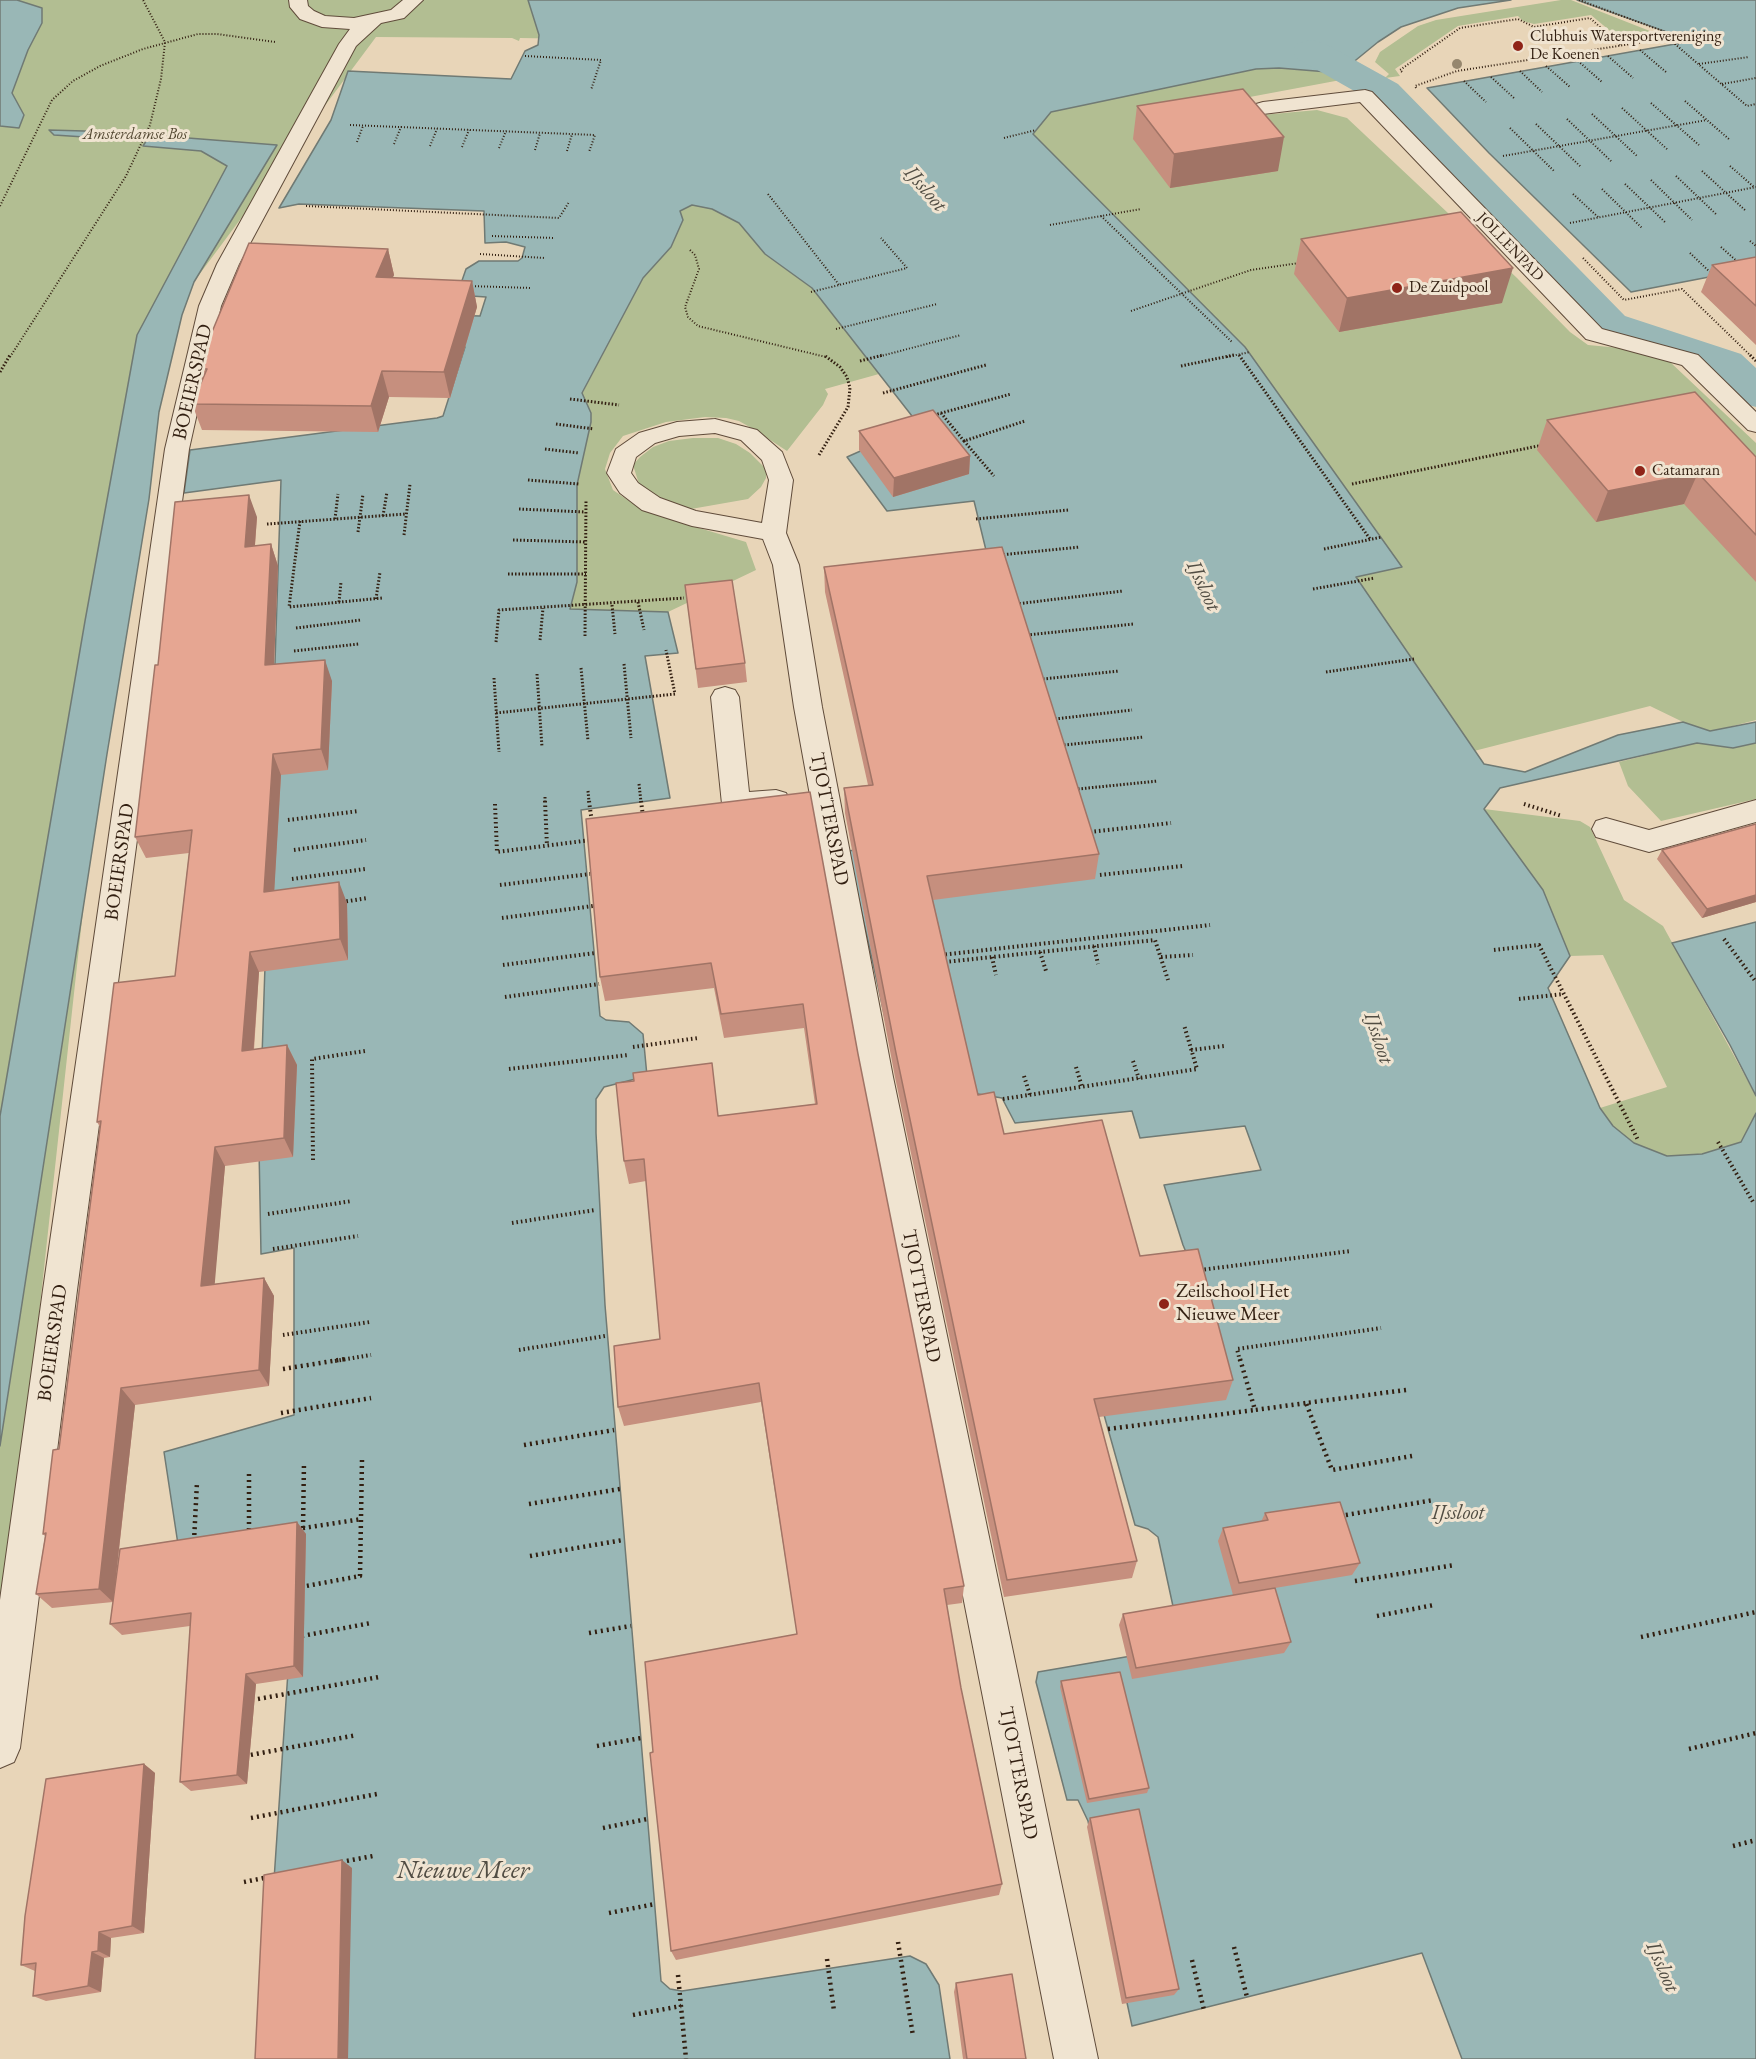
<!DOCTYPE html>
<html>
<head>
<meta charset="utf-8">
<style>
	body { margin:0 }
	canvas { display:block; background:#e8d5b8 }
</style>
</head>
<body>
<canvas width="1756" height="2059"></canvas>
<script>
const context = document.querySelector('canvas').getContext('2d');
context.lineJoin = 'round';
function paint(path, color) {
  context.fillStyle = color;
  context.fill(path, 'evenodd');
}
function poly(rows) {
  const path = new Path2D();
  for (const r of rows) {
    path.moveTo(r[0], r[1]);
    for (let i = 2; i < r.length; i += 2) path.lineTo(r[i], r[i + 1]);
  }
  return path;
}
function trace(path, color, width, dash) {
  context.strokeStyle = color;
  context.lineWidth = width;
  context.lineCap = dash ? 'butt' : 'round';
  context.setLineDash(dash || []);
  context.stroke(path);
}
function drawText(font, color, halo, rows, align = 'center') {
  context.font = font + ' "EB Garamond",serif';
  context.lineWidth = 6;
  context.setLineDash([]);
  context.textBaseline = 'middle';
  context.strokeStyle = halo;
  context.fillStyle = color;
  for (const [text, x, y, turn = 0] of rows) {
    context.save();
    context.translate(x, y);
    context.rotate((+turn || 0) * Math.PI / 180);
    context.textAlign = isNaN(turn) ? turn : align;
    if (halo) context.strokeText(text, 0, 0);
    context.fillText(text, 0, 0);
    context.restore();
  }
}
paint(poly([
	[0,0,578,0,579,39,520,38,519,41,512,38,376,37,187,291,128,498,0,1672],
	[1561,0,1571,0,1660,35,1621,40,1591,15,1534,24,1523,21,1518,16,1458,26,1395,69,1400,76,1385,78,1389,74,1375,62,1380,52,1418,26,1436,20],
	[1279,68,1340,73,1346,79,1239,99,1262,115,1317,110,1347,118,1517,278,1570,332,1588,345,1631,349,1669,361,1756,443,1756,720,1710,732,1683,722,1650,706,1474,751,1356,577,1402,567,1245,347,1033,134,1051,112,1256,69],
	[692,205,712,209,739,223,765,254,812,288,879,374,825,389,828,394,823,405,787,451,755,430,739,421,726,418,705,417,666,422,623,436,610,453,605,469,613,490,635,505,659,516,746,542,756,570,668,612,570,610,577,582,577,485,591,422,591,413,582,394,643,278,671,247,680,211],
	[693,438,718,438,736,444,750,453,766,469,766,478,761,487,748,499,691,509,658,497,639,484,633,465,640,457,653,447,669,441],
	[1697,743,1733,748,1756,743,1756,799,1661,821,1628,786,1619,762],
	[1484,809,1580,821,1590,827,1624,900,1663,926,1756,1096,1756,1113,1741,1142,1702,1154,1667,1156,1634,1143,1613,1126,1600,1108,1667,1087,1603,955,1570,956,1543,890]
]), '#b2be92');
const water = poly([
	[0,0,17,0,42,8,42,23,28,50,12,93,24,115,19,128,0,126,0,0],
	[528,0,1511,0,1458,8,1401,27,1378,42,1340,73,1279,68,1256,69,1051,112,1033,134,1245,347,1402,567,1356,577,1484,764,1525,772,1618,735,1683,722,1710,731,1756,722,1756,743,1733,748,1697,743,1500,788,1484,809,1543,890,1570,956,1548,988,1600,1108,1613,1126,1634,1143,1667,1156,1702,1154,1741,1142,1756,1113,1756,2059,1462,2059,1422,1953,1132,2026,1088,1821,1078,1800,1067,1800,1036,1682,1038,1672,1166,1650,1179,1634,1158,1537,1148,1529,1135,1525,1099,1397,1202,1290,1183,1245,1164,1185,1261,1170,1245,1126,1140,1138,1132,1111,1015,1123,1002,1098,899,1081,848,851,1069,821,994,583,974,501,887,511,847,457,919,425,812,288,765,254,739,223,712,209,692,205,680,211,683,220,671,247,643,278,582,393,591,413,591,422,577,485,577,582,570,609,668,612,678,653,645,656,670,798,581,810,600,1016,606,1020,629,1022,643,1034,647,1076,604,1087,596,1099,596,1133,605,1305,661,1981,670,1989,682,1991,910,1956,926,1964,939,1985,950,2059,262,2059,295,1567,179,1551,164,1452,294,1415,294,1248,261,1254,259,1148,281,480,184,493,190,450,437,418,443,416,465,347,212,339,216,308,480,316,486,297,457,295,466,269,479,261,518,261,522,258,525,247,506,242,485,243,484,211,299,204,279,208,331,120,348,71,511,79,525,51,538,45,539,35,528,0],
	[1577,0,1756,0,1756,268,1631,292,1489,153,1427,88,1692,41,1577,0],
	[49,130,119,132,115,139,54,135,49,130],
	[150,135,277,145,194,282,182,315,159,412,149,499,107,754,0,1446,0,1116,85,621,137,335,227,166,201,151,143,146,150,135],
	[1756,922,1756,1096,1730,1045,1672,943,1756,922]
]);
paint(water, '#99b7b6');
trace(water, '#707a74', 1.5);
paint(poly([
	[1311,40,1324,43,1398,84,1625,316,1741,354,1756,368,1756,407,1740,403,1709,374,1593,336,1370,100,1298,59,1292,51,1298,43,1311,40]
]), '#99b7b6');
const service = poly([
	[289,0,307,0,308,6,314,11,325,16,354,18,391,10,403,0,423,0,404,18,381,23,356,46,239,264,221,306,189,449,77,1290,20,1748,14,1762,0,1768,0,1600,43,1290,165,449,199,306,217,264,339,44,350,29,322,27,300,19,290,7,289,0],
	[1365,90,1372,92,1602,329,1698,355,1756,412,1756,432,1748,430,1682,365,1586,339,1360,102,1263,114,1256,112,1253,108,1256,104,1263,102,1365,90],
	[715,419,757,430,782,452,793,480,786,533,799,565,822,707,893,1077,1098,2059,1054,2059,861,1077,794,707,773,565,763,539,692,526,642,510,620,493,607,473,616,449,639,433,677,422,715,419],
	[715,433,741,440,762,460,769,480,762,523,696,511,660,498,638,483,631,473,636,457,655,443,679,436,715,433],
	[725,687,735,690,739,697,749,792,776,790,786,793,790,800,786,807,736,814,726,811,722,804,711,697,715,690,725,687],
	[1756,800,1756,822,1649,852,1596,837,1592,829,1596,821,1606,818,1649,830,1756,800]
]);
trace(service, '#604c3b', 2);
trace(poly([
	[1579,0,1676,36],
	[1668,38,1747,106,1756,104],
	[1675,44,1723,36],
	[1640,50,1666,72],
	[525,56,601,60,591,90],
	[1608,56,1633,78],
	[1578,61,1602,82],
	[1699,64,1749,57],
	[1546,66,1570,87],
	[1520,71,1542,92],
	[1402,72,1400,70,1460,28,1518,19,1534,27,1590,18,1620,45],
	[1491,77,1514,98],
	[1464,81,1486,102],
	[1722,84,1756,78],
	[1416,88,1415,86,1457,71,1676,37],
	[1685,101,1730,140],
	[1651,103,1699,145],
	[1622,108,1668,150],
	[1592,114,1637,156],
	[1567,119,1612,162],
	[1536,124,1581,167],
	[350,125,595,135,589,152],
	[1510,128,1554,171],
	[1004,138,1036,130],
	[357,142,363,126],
	[394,144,401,127],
	[430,146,437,129],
	[462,147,469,130],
	[499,148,506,131],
	[535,150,540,133],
	[567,151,572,134],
	[1503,156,1707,120],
	[1730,166,1754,187],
	[1702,171,1746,211],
	[1676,176,1717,215],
	[1651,180,1692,220],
	[1625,184,1666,223],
	[1602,189,1642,228],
	[768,194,840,286],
	[1573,194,1598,217],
	[0,206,52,100,73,81,100,66,143,49,198,34,217,34,275,42],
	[306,206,559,218,569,202],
	[1101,216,1232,342],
	[1570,223,1756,187],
	[1050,225,1141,209],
	[492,236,555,238],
	[1750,241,1756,246],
	[1721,247,1739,263],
	[690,250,695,255,699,269,685,307,688,317,698,326,826,357],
	[1690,253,1713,275],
	[480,254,545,258],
	[1583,258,1624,300,1682,289,1752,357],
	[469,286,531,288],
	[811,292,907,268,881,238],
	[1131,311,1251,270,1299,263],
	[836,329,937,304],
	[10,357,126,176,150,125,161,79,165,42,143,0],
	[877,357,961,335],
	[1227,357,1250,352]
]), '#321f11', 2, [1, 2]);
trace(poly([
	[1239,355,1370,539],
	[1750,355,1756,361],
	[860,361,883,355],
	[1181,366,1234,355],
	[0,372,10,355],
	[883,393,986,365],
	[570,399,619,405],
	[941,413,964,441,1025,421],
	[934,415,1011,394],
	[556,424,594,429],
	[964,441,994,476],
	[545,449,579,453],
	[819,455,848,407,850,388,847,377,840,367,824,355],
	[528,480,579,484],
	[1352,484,1543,445],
	[519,509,585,512],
	[383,516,387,492],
	[335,519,338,494],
	[976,519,1068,510],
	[300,521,289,607,382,598],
	[267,524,406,514],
	[358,532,363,494],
	[404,535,410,484],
	[513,540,586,542],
	[1324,549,1382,537],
	[1000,555,1080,547],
	[508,574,586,574],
	[1313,589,1375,578],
	[376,599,380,572],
	[339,602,341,582],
	[638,602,644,630],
	[1016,604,1123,591],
	[612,605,615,634],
	[296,628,361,620],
	[1027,635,1134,624],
	[585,636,586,500],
	[540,640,543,608],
	[496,642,499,610,684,598],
	[294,651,359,644],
	[624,664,631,738],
	[581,668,588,741],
	[1326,672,1414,659],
	[537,674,542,747],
	[494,678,499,752],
	[1043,679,1119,671],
	[496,713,675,694,666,650],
	[1055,719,1132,710],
	[1064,745,1144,737],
	[639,784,641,802],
	[1078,789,1158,781],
	[588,791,589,802],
	[545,797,545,802]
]), '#321f11', 3, [1.5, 2]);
trace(poly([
	[545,801,547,846],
	[589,801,592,823],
	[641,801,643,816],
	[495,804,497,852,591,840],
	[1524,804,1562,816],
	[288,820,359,811],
	[1090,832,1171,823],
	[294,850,366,840],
	[1100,875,1183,866],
	[292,879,365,869],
	[500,885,590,874],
	[342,902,368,898],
	[502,918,593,906],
	[1724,939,1756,982],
	[1094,946,1098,964],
	[1494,950,1539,945,1638,1140],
	[1040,952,1046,971],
	[941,955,1210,925],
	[992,957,996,975],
	[1161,957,1193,955],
	[945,962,1155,940,1168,980],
	[503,965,595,953],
	[505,997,599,984],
	[1519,999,1563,994],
	[633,1047,698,1038],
	[1191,1050,1224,1046],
	[1133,1061,1139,1079],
	[1076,1067,1082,1087],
	[509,1069,628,1055],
	[1024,1076,1030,1095],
	[1003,1099,1197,1069,1184,1025],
	[1718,1142,1753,1202],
	[313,1160,312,1059,365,1051],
	[268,1214,352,1201],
	[512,1223,595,1210],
	[273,1249,358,1236],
	[1200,1270,1351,1251],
	[283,1335,370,1322],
	[519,1350,605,1336],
	[335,1361,371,1355],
	[1240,1361,1237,1349,1381,1328]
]), '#321f11', 4, [1.5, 3]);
trace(poly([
	[1240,1359,1255,1410,1306,1403],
	[283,1369,345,1359],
	[1406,1390,1306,1403,1332,1470,1412,1456],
	[281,1413,371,1398],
	[1108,1429,1255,1410],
	[524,1445,614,1430],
	[249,1474,249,1533],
	[529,1504,620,1489],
	[1340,1516,1434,1500],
	[303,1528,304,1462],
	[297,1529,362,1519],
	[194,1541,197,1482],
	[530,1556,623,1540],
	[1355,1581,1455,1565],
	[301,1587,360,1576,362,1460],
	[1377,1616,1434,1605],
	[589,1633,631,1626],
	[302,1636,371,1623],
	[1641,1637,1756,1612],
	[258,1699,379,1677],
	[597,1746,641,1738],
	[1689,1749,1756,1733],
	[245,1756,357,1735],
	[251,1818,377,1794],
	[603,1828,647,1819],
	[1733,1846,1756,1840],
	[341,1862,373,1856],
	[244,1882,269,1877],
	[609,1913,655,1904],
	[898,1942,913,2036],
	[1234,1947,1247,1997],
	[827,1959,834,2011],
	[1192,1960,1204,2010],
	[678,1975,686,2059],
	[633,2015,681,2006]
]), '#321f11', 4.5, [2, 4]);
paint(service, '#f0e4d1');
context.fillStyle = '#96876e';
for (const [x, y] of [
	[1457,64]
]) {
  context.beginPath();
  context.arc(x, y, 5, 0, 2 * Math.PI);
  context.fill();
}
paint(poly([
	[1137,106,1278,171,1170,188,1133,139],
	[1301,239,1502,303,1339,332,1294,274],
	[388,249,394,275,392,278,472,281,477,307,450,398,389,397,378,432,202,430,192,404,202,382,197,368],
	[1756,257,1756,345,1701,292,1712,265],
	[1547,420,1756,457,1756,582,1684,504,1596,522,1537,450],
	[859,431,970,456,969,474,893,497,859,450],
	[257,517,255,546,271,544,278,566,274,665,332,681,328,770,281,775,274,891,347,903,348,960,259,972,254,1050,287,1045,297,1065,293,1157,225,1166,214,1284,264,1278,274,1296,269,1386,135,1405,116,1577,297,1522,306,1534,303,1677,256,1684,247,1784,191,1791,180,1782,190,1626,122,1635,110,1624,113,1602,52,1608,36,1594,45,1536,43,1534,59,1449,100,1127,97,1122,175,976,189,853,146,858,135,837,158,665],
	[824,567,1099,854,1095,879,933,900,978,1095,1004,1134,1140,1256,1233,1380,1226,1400,1099,1417,1137,1561,1132,1578,1004,1597,895,1077,845,813,844,788,868,785,825,592],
	[685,585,745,663,747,682,698,688],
	[810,792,858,1054,964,1586,962,1603,947,1605,961,1688,1002,1884,999,1895,676,1960,671,1951,653,1752,797,1634,761,1402,624,1426,618,1407,660,1339,646,1181,629,1184,624,1161,718,1116,815,1104,804,1028,724,1038,714,988,605,1001,600,977],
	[1662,850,1756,902,1702,918,1657,859],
	[1265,1513,1360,1563,1352,1575,1275,1588,1291,1642,1284,1653,1132,1679,1119,1625,1123,1614,1233,1595,1218,1541,1223,1528,1261,1522],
	[1061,1681,1149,1788,1147,1793,1087,1803,1060,1687],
	[144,1764,155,1773,144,1933,111,1938,110,1957,104,1958,101,1992,46,2001,33,1996,35,1971,21,1965],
	[1090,1818,1179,1989,1174,1995,1122,2004,1087,1827],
	[956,1983,1026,2059,963,2059,954,1992]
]), '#c68f7e');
paint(poly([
	[1284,137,1278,171,1170,188,1174,154],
	[388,249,394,275,382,304,376,277],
	[1513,268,1502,303,1339,332,1347,298],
	[472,281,477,307,450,398,444,372],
	[382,371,389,397,378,432,371,406],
	[970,456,969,474,893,497,894,478],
	[1698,473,1684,504,1596,522,1608,491],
	[249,495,257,517,253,569,245,547],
	[271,544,278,566,273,687,265,665],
	[325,660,332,681,328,770,321,749],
	[273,754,281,775,273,913,264,892],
	[339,882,347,903,348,960,340,939],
	[1756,895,1756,902,1702,918,1707,909],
	[250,952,259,972,252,1071,242,1051],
	[287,1045,297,1065,293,1157,284,1138],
	[215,1147,225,1166,213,1304,201,1286],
	[264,1278,274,1296,269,1386,259,1370],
	[121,1388,135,1405,113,1602,99,1589],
	[297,1522,306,1534,303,1677,294,1666],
	[246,1674,256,1684,247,1784,237,1775],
	[144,1764,155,1773,144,1933,132,1926],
	[342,1860,352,1868,348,2059,338,2059],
	[99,1932,111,1938,110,1957,98,1951],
	[92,1952,104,1958,101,1992,88,1986]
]), '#a17466');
const building = poly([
	[1243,89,1284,137,1174,154,1137,106,1243,89],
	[1461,212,1513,268,1347,298,1301,239,1461,212],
	[249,243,388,249,376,277,472,281,444,372,382,371,371,406,192,404,207,369,197,368,249,243],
	[1756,257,1756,306,1712,265,1756,257],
	[1695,392,1756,457,1756,535,1698,473,1608,491,1547,420,1695,392],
	[933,410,970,456,894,478,859,431,933,410],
	[249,495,245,547,271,544,265,665,325,660,321,749,273,754,264,892,339,882,340,939,250,952,242,1051,287,1045,284,1138,215,1147,201,1286,264,1278,259,1370,121,1388,99,1589,36,1594,46,1533,43,1534,53,1450,59,1449,84,1253,101,1121,97,1122,114,983,175,976,192,830,135,837,155,665,158,665,175,502,249,495],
	[1002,547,1099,854,927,876,978,1095,994,1092,1004,1134,1102,1120,1140,1256,1198,1249,1233,1380,1094,1399,1137,1561,1007,1580,896,1053,844,788,873,785,824,567,1002,547],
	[732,580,745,663,696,669,685,585,732,580],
	[810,792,858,1054,964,1586,944,1589,961,1688,1002,1884,671,1951,650,1753,653,1752,645,1662,797,1634,759,1383,618,1407,614,1346,660,1339,644,1159,624,1161,616,1083,634,1081,633,1073,712,1063,718,1116,817,1104,803,1004,721,1014,711,963,600,977,586,819,810,792],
	[1756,824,1756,895,1707,909,1662,850,1756,824],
	[1340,1502,1360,1563,1239,1583,1223,1528,1268,1520,1265,1513,1340,1502],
	[297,1522,294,1666,246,1674,237,1775,180,1782,191,1613,110,1624,120,1549,297,1522],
	[1275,1588,1291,1642,1136,1668,1123,1614,1275,1588],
	[1120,1672,1149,1788,1089,1799,1061,1681,1120,1672],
	[144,1764,132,1926,99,1932,98,1951,92,1952,88,1986,33,1996,36,1963,21,1965,25,1916,46,1779,144,1764],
	[1139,1809,1179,1989,1126,1998,1090,1818,1139,1809],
	[342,1860,338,2059,255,2059,264,1875,342,1860],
	[1012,1974,1026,2059,967,2059,956,1983,1012,1974]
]);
paint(building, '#e6a692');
trace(building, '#a17466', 1.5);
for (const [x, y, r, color] of [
	[1518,46,6,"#8f2418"],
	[1397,288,6,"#8f2418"],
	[1640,471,6,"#8f2418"],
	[1164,1304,6,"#8f2418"]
]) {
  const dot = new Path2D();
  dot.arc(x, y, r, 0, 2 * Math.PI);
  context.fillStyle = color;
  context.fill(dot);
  trace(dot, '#f0e4d1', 2);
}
drawText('16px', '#321f11', '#f0e4d1', [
	["Clubhuis Watersportvereniging",1530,37],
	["De Koenen",1530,55],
	["De Zuidpool",1409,288],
	["Catamaran",1652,471]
], 'left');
drawText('italic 16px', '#524731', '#f0e4d1', [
	["Amsterdamse Bos",135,135]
]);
drawText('16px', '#321f11', '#f0e4d1', [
	["JOLLENPAD",1510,247,46]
]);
drawText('20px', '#321f11', '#f0e4d1', [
	["BOEIERSPAD",193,382,-77],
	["TJOTTERSPAD",829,819,79],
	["BOEIERSPAD",120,862,-82],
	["TJOTTERSPAD",921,1296,79],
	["BOEIERSPAD",53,1343,-82],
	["TJOTTERSPAD",1018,1773,79]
]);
drawText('20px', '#321f11', '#f0e4d1', [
	["Zeilschool Het",1176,1292],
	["Nieuwe Meer",1176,1315]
], 'left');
drawText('italic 21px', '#514d43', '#f0e4d1', [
	["IJssloot",925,189,49],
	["IJssloot",1203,586,65],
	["IJssloot",1378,1038,72],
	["IJssloot",1458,1513],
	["IJssloot",1662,1967,66]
]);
drawText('italic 26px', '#514d43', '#f0e4d1', [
	["Nieuwe Meer",463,1871]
]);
</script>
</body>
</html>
